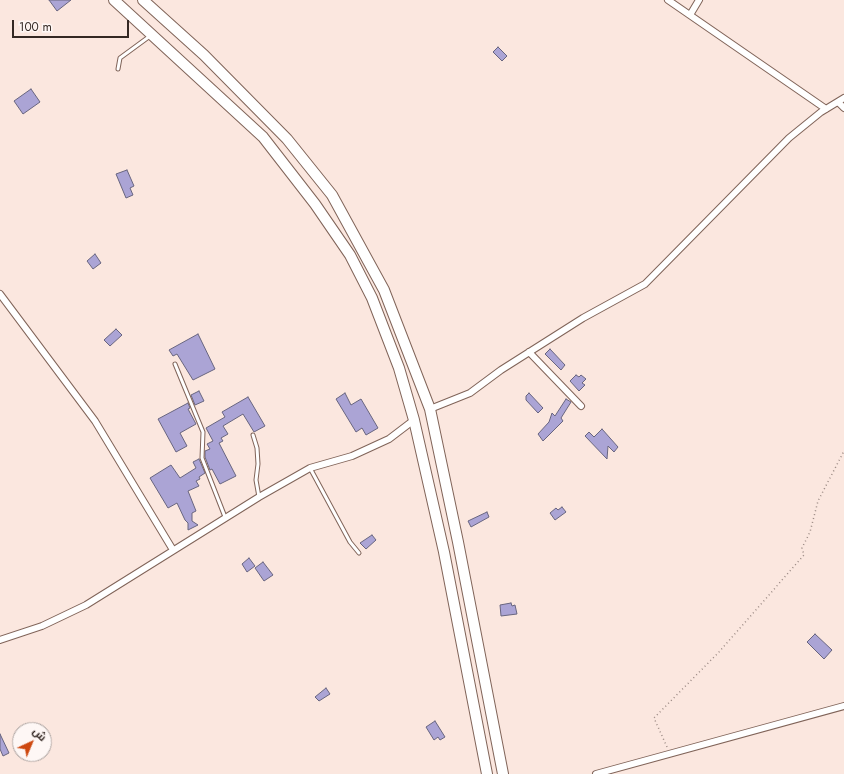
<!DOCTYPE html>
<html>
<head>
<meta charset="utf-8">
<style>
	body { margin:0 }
	#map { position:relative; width:844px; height:774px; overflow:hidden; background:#fbe7df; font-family:Jost,Cairo,sans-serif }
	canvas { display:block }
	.north { position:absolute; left:12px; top:722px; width:40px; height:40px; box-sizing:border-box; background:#fef7f5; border:1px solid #ada4a1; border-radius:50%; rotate:44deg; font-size:11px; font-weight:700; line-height:16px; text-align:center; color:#342823 }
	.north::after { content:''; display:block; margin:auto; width:14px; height:18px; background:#ce480f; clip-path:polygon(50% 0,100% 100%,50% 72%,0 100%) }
	.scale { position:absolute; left:12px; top:20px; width:117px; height:18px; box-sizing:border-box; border:2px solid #342823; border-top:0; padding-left:5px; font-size:12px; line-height:14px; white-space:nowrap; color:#342823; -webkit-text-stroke:3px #fef7f5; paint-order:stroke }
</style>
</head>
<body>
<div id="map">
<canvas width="844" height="774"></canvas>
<div class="north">ش</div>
<div class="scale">100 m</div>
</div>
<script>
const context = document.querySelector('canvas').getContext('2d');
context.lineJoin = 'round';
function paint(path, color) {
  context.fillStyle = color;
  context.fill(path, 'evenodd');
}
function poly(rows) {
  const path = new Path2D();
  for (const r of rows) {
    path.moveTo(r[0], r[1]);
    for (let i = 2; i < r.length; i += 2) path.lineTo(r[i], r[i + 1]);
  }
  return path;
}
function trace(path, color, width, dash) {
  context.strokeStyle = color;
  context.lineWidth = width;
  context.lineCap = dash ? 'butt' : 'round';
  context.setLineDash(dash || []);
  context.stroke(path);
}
const building = poly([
	[49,0,71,0,57,11,49,0],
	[498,47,507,56,502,61,493,52,498,47],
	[31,89,40,102,23,114,14,101,31,89],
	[127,170,134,186,130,188,133,195,126,198,116,174,127,170],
	[95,254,101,263,93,269,87,261,95,254],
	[116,329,122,335,110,346,104,340,116,329],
	[198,334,215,369,193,380,177,354,173,356,169,350,198,334],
	[550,349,565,365,561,370,545,354,550,349],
	[576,375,579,377,581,375,586,379,582,383,585,385,579,391,570,381,576,375],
	[199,391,204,401,195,405,191,395,199,391],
	[345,393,351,405,361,399,378,428,366,435,362,428,356,432,336,399,345,393],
	[529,393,543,408,538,413,526,400,526,396,529,393],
	[248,397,265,426,254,432,243,414,223,426,228,434,221,438,223,441,219,443,236,476,220,484,212,469,210,470,205,457,205,451,210,449,207,444,213,441,206,428,225,417,222,412,248,397],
	[566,399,571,402,561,418,563,421,543,441,538,434,549,422,552,413,555,416,566,399],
	[188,403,190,408,188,409,196,424,180,433,187,446,176,452,158,419,188,403],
	[602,429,618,447,614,452,608,446,607,459,585,436,589,432,594,437,602,429],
	[199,459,205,473,199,477,200,479,196,481,199,486,188,491,196,511,192,513,192,521,198,525,188,530,188,523,185,520,177,503,168,508,150,478,171,465,180,478,196,468,193,462,199,459],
	[562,507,566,512,555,520,550,513,556,508,558,510,562,507],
	[487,512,489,517,471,527,468,521,487,512],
	[372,535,376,540,366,549,360,543,372,535],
	[249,558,255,566,247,572,242,564,249,558],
	[263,562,273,575,264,581,255,568,263,562],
	[511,603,512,606,515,605,517,614,501,616,500,605,511,603],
	[815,634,832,650,824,659,807,642,815,634],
	[326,688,330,694,319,701,315,697,326,688],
	[435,721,445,737,440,740,438,737,434,740,426,727,435,721],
	[0,734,9,753,3,756,0,749,0,734]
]);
paint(building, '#aba4d5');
trace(building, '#68657f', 1);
const lane = poly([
	[118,69,120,58,150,36],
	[175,364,203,432,202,458,225,517],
	[253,435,257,448,258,464,256,480,259,497],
	[310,468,350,542,359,553]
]);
const street = poly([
	[668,0,826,109],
	[690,15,699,0],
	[838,102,844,108],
	[0,294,95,421,173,550],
	[529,352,581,406],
	[430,409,470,393,501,370,583,318,645,284,789,138,821,112,844,98],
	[0,640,42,626,86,605,259,497,310,468,352,456,389,439,414,420],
	[596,774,844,706]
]);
const primary = poly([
	[114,0,263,137,315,204,350,255,372,298,399,368,414,420,444,552,487,774],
	[143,0,204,55,287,139,332,195,384,290,430,409,458,542,503,774]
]);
trace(lane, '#806459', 5);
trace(street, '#806459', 8);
trace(primary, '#806459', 12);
trace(poly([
	[667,747,654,718,719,652,804,555,802,548,810,532,818,501,844,451]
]), '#9b8a84', 1.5, [1, 3]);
trace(lane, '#fff', 3);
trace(street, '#fff', 6);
trace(primary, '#fff', 10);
</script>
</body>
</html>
